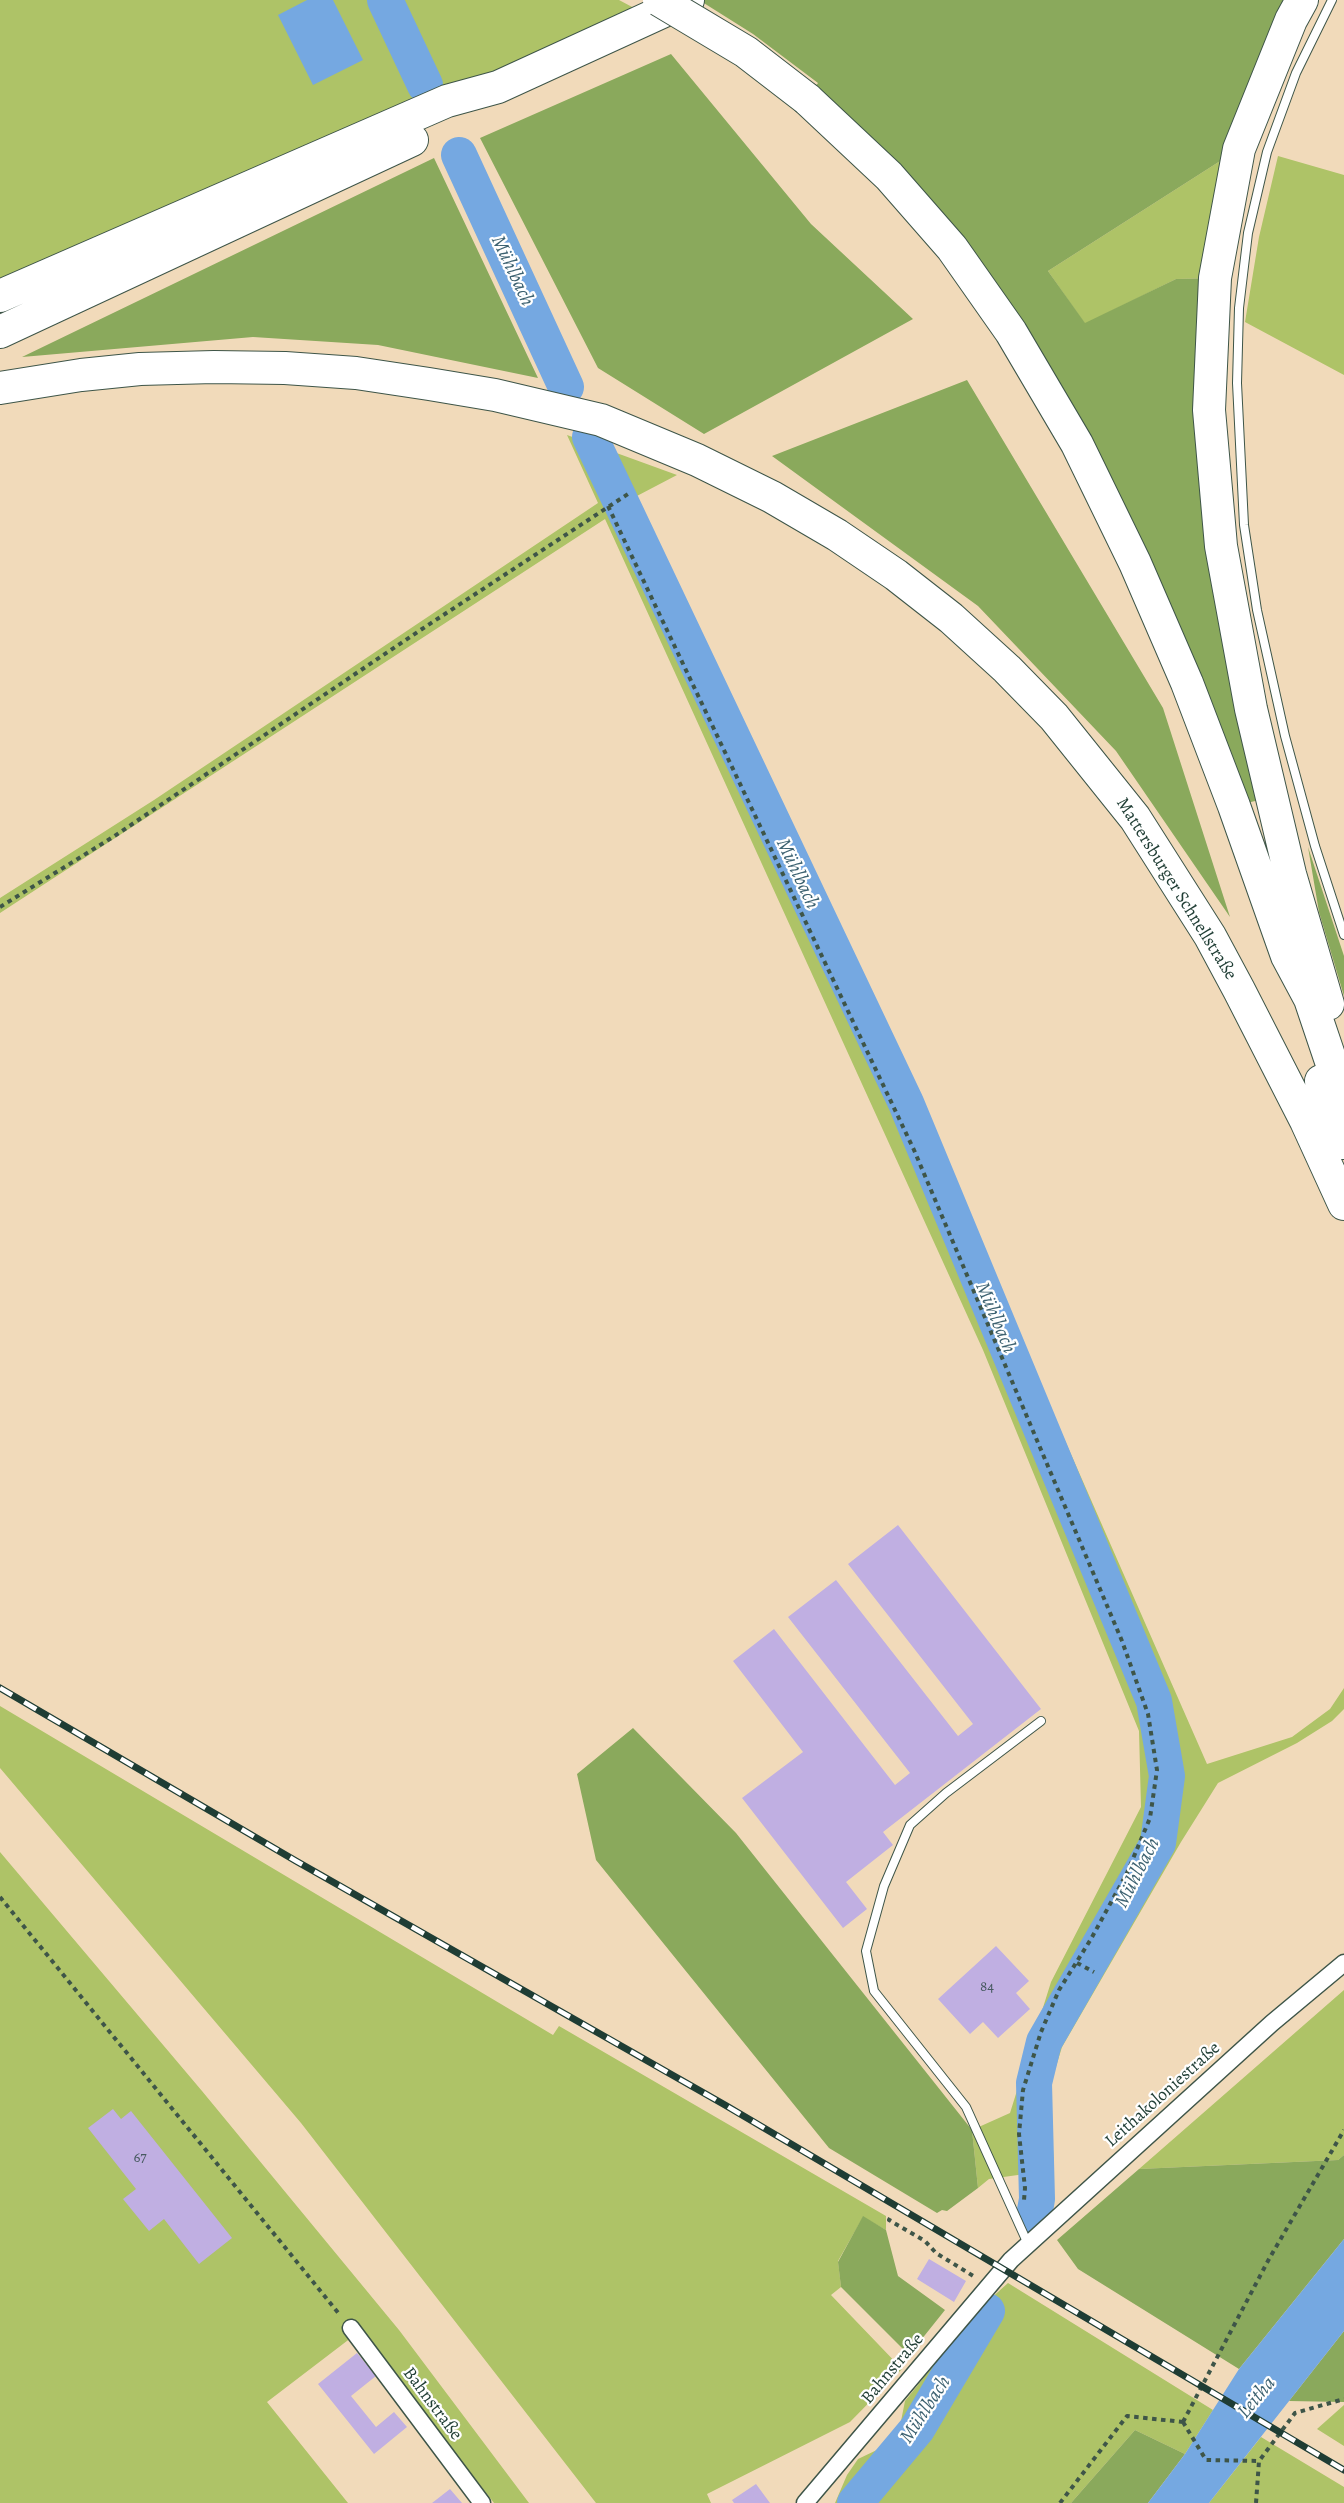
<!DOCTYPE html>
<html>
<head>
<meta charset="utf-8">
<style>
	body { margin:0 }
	canvas { display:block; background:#f1daba }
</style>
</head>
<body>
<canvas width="1344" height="2503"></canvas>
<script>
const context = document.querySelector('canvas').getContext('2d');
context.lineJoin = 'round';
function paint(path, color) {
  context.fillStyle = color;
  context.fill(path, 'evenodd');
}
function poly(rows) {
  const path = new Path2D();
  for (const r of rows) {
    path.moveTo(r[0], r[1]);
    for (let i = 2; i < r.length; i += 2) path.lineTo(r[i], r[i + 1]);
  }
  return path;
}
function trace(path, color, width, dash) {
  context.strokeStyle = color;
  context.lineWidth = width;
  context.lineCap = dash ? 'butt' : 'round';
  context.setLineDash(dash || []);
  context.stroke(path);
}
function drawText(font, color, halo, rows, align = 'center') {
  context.font = font + ' Alegreya,serif';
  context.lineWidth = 4.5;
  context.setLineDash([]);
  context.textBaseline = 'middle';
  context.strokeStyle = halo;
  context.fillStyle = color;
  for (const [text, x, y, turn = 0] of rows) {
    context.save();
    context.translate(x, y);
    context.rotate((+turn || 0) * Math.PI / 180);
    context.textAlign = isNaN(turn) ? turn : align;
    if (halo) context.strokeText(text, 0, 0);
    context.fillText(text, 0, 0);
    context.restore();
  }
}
paint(poly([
	[0,0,619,0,651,17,0,296],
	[1239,149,1215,278,1176,279,1085,324,1048,271],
	[1278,156,1344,175,1344,375,1245,322,1259,237],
	[567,435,677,475,635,497,969,1222,1207,1764,1292,1737,1330,1709,1344,1688,1344,1709,1332,1721,1297,1743,1218,1783,1181,1842,1062,2047,1050,2086,1054,2170,989,2179,978,2188,972,2130,1010,2113,1051,1982,1141,1807,1139,1731,983,1350,605,519,0,913,0,898,154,800,598,503],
	[0,1706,553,2035,559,2026,886,2216,886,2230,863,2217,838,2261,841,2287,831,2295,902,2369,850,2422,707,2494,711,2503,596,2503,301,2123,0,1768],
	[0,1852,202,2091,399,2330,529,2503,494,2503,360,2331,267,2402,348,2503,0,2503],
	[1344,1990,1344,2155,1338,2160,1139,2169],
	[1008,2283,1213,2410,1185,2454,1135,2430,1071,2503,835,2503,847,2475,858,2459,881,2448,901,2421,905,2401,978,2310],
	[1344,2405,1344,2446,1317,2429],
	[1261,2437,1344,2487,1344,2503,1209,2503]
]), '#aec367');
paint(poly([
	[699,0,1302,0,1239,149,1048,271,1085,323,1176,279,1215,278,1209,410,1272,797,1234,806,1011,332,807,99,818,83,753,34],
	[671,54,811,224,913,319,704,434,598,368,480,138],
	[434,158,538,378,378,345,253,337,22,357],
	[967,380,1163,708,1230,917,1116,751,978,606,772,456],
	[1308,847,1344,956,1344,996,1319,912],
	[633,1728,736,1833,972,2130,978,2188,947,2211,942,2210,937,2213,829,2148,596,1860,577,1774],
	[1344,2155,1344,2239,1239,2369,1078,2269,1057,2240,1139,2169,1338,2160],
	[863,2216,886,2230,898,2276,945,2310,909,2355,841,2287,838,2262],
	[1344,2331,1344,2402,1289,2401],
	[1135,2430,1185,2454,1148,2503,1071,2503]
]), '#8aa95c');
paint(poly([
	[307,0,333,0,363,60,313,85,278,15],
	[1344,2239,1344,2331,1209,2503,1148,2503,1185,2454,1239,2369]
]), '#75a8e1');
trace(poly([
	[385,0,425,85],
	[459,155,566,387],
	[590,437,906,1103,1154,1701,1167,1776,1158,1843,1044,2042,1034,2083,1037,2199,1033,2222],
	[855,2503,917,2429,987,2311]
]), '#75a8e1', 36);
paint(poly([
	[898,1525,1041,1709,883,1832,893,1845,846,1882,867,1909,843,1928,742,1798,803,1752,733,1661,774,1629,895,1785,910,1773,788,1617,836,1580,958,1736,973,1724,848,1564],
	[996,1946,1029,1981,1016,1993,1030,2009,998,2038,983,2022,970,2034,938,1999],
	[113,2109,121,2119,131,2111,232,2238,199,2264,164,2219,149,2231,123,2199,136,2189,88,2128],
	[929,2259,966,2281,954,2302,917,2279],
	[357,2353,376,2376,351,2396,376,2427,394,2412,407,2427,374,2454,318,2384],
	[756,2484,770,2503,734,2503,732,2500],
	[450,2489,462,2503,432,2503]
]), '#c0afe2');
const lane = poly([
	[1332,0,1296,73,1267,152,1248,233,1239,308,1237,383,1244,525,1257,610,1285,736,1315,846,1344,935],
	[1028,2244,966,2107,874,1991,866,1951,884,1886,910,1825,946,1793,1041,1721]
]);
const street = poly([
	[351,2328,482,2503],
	[805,2503,1011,2260,1272,2023,1344,1963]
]);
const highway = poly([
	[1302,0,1291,20,1239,149,1215,278,1209,410,1221,546,1251,709,1290,874,1328,1004],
	[807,99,889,176,952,248,1011,332,1077,444,1135,563,1187,683,1234,806,1287,956,1310,999,1344,1100],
	[0,296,447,101,498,87,688,0],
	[0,332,412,140],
	[0,388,81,375,140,369,214,367,285,368,356,373,429,384,495,395,601,420,697,460,772,497,837,535,896,575,951,618,1007,669,1054,717,1135,818,1210,936,1239,990,1306,1121,1344,1204],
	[1321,1081,1344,1143]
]);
trace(lane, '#3e5548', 10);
trace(street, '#3e5548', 19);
trace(highway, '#3e5548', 34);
trace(poly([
	[608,506,914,1150,1122,1641,1148,1714,1157,1770,1150,1818,1127,1873,1091,1939,1059,1990,1041,2032,1023,2090,1019,2134,1025,2188,1024,2200],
	[0,907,113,837,419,631,631,492],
	[0,1897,340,2315],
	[1077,1963,1094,1972],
	[890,2218,889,2220,925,2241,936,2253,975,2277],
	[1183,2422,1269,2259,1344,2130],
	[1183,2422,1206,2460,1259,2461],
	[1060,2503,1127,2416,1183,2422],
	[1256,2503,1259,2461,1295,2413,1344,2399]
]), '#3e5548', 4, [4.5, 4.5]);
trace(lane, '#fff', 8);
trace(street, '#fff', 16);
trace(highway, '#fff', 32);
const rail = poly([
	[0,1688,296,1861,725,2105,1344,2470]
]);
trace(rail, '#1f3d34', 7);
trace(rail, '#fff', 4.5, [14]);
const highwayBridge = poly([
	[659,0,746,52,807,99]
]);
trace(highwayBridge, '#3e5548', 34, []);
trace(highwayBridge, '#fff', 32);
drawText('15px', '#475a60', null, [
	["84",987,1987],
	["67",140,2158]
]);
drawText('18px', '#1f3d34', '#fff', [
	["Mattersburger Schnellstraße",1176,889,58],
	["Leithakoloniestraße",1163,2095,-42],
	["Bahnstraße",893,2369,-50],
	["Bahnstraße",432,2404,53]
]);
drawText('italic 20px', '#3d6271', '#fff', [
	["Mühlbach",512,271,65],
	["Mühlbach",797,874,65],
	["Mühlbach",995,1318,67],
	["Mühlbach",1138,1873,-63],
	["Leitha",1257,2398,-50],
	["Mühlbach",926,2410,-57]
]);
</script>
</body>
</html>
